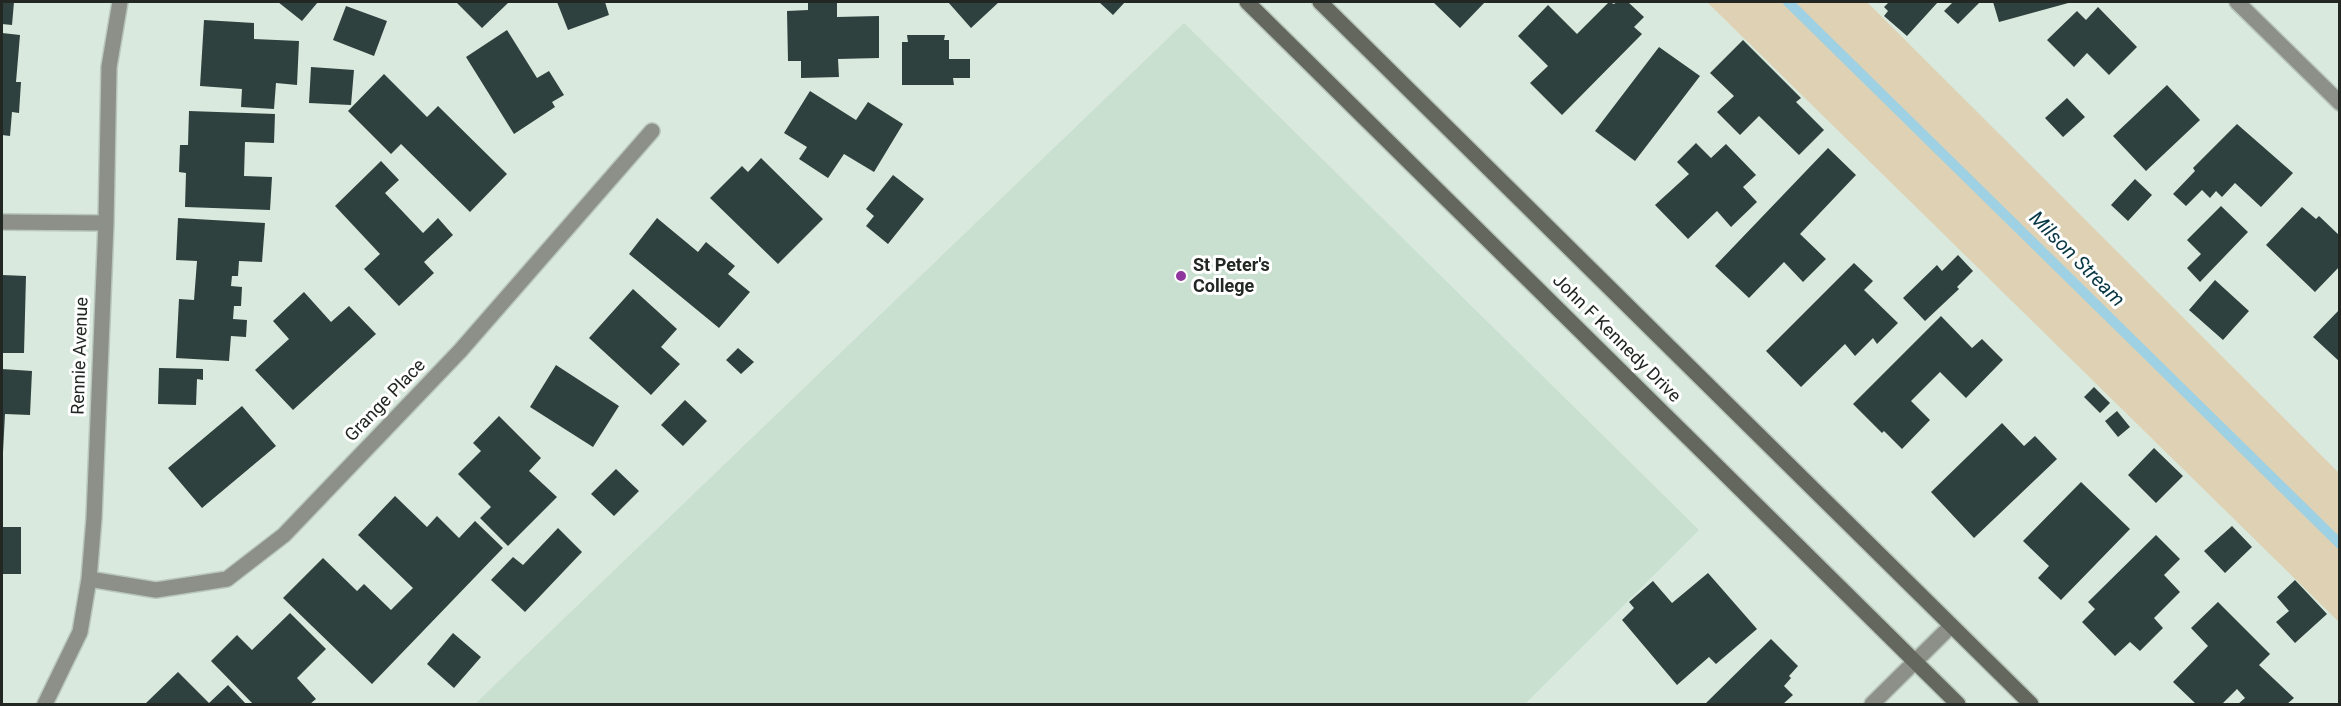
<!DOCTYPE html>
<html>
<head>
<meta charset="utf-8">
<style>
	body { margin:0 }
	#map { position:relative; width:2341px; height:706px; overflow:hidden; background:#d9e9dd; font-family:Roboto,sans-serif }
	canvas { display:block }
	.frame { position:absolute; inset:0; border:3px solid #222723; pointer-events:none }
</style>
</head>
<body>
<div id="map">
<canvas width="2341" height="706"></canvas>
<div class="frame"></div>
</div>
<script>
const context = document.querySelector('canvas').getContext('2d');
context.lineJoin = 'round';
function paint(path, color) {
  context.fillStyle = color;
  context.fill(path, 'evenodd');
}
function poly(rows) {
  const path = new Path2D();
  for (const r of rows) {
    path.moveTo(r[0], r[1]);
    for (let i = 2; i < r.length; i += 2) path.lineTo(r[i], r[i + 1]);
  }
  return path;
}
function trace(path, color, width, dash) {
  context.strokeStyle = color;
  context.lineWidth = width;
  context.lineCap = dash ? 'butt' : 'round';
  context.setLineDash(dash || []);
  context.stroke(path);
}
function drawText(font, color, halo, rows, align = 'center') {
  context.font = font + ' Roboto,sans-serif';
  context.lineWidth = 6;
  context.setLineDash([]);
  context.textBaseline = 'middle';
  context.strokeStyle = halo;
  context.fillStyle = color;
  for (const [text, x, y, turn = 0] of rows) {
    context.save();
    context.translate(x, y);
    context.rotate((+turn || 0) * Math.PI / 180);
    context.textAlign = isNaN(turn) ? turn : align;
    if (halo) context.strokeText(text, 0, 0);
    context.fillText(text, 0, 0);
    context.restore();
  }
}
paint(poly([
	[1184,23,1699,530,1525,704,475,704]
]), '#c9dfcf');
paint(poly([
	[1707,2,1867,2,2339,473,2339,622]
]), '#dfd1b3');
trace(poly([
	[1788,2,2340,544]
]), '#9ed1e3', 10);
paint(poly([
	[2,2,14,2,12,25,2,24],
	[278,2,318,2,302,21],
	[456,2,507,2,508,3,482,28],
	[557,2,605,2,609,15,568,30],
	[808,2,837,2,837,17,879,16,879,58,838,59,839,77,801,78,801,61,788,61,787,11,808,10],
	[948,2,999,2,971,28],
	[1099,2,1125,2,1113,15],
	[1433,2,1485,2,1460,28],
	[1609,2,1614,4,1617,2,1628,2,1644,17,1634,27,1642,34,1562,115,1530,83,1548,66,1518,36,1548,5,1577,34],
	[1889,2,1938,2,1907,36,1884,16,1888,11,1884,7],
	[1953,2,1980,2,1958,24,1944,11],
	[1993,2,2072,2,1999,22],
	[346,6,387,21,374,56,333,40],
	[2098,7,2137,47,2109,75,2087,53,2074,67,2047,40,2077,11,2086,20],
	[204,20,254,23,254,39,299,41,297,85,276,83,274,109,241,107,242,89,200,86],
	[507,30,537,78,549,71,564,95,552,102,555,107,514,134,466,57],
	[2,33,20,35,16,82,21,82,19,113,12,112,10,136,2,135],
	[907,35,945,35,944,40,949,40,949,59,970,59,970,78,953,78,954,85,902,85,902,42,908,42],
	[1743,40,1801,98,1796,102,1824,130,1799,155,1759,116,1740,135,1717,112,1734,96,1710,73],
	[1659,47,1700,76,1635,161,1595,131],
	[311,67,354,70,351,105,309,103],
	[384,74,427,117,438,106,507,174,470,212,401,144,391,154,348,111],
	[2167,85,2200,120,2146,171,2113,136],
	[810,91,856,120,868,102,903,124,874,172,844,154,828,178,799,159,807,147,784,133],
	[2067,98,2085,117,2063,137,2045,118],
	[189,111,275,114,274,143,245,142,244,176,272,177,270,210,185,207,186,173,179,172,180,145,188,145],
	[2237,124,2293,173,2261,207,2235,183,2222,197,2216,191,2210,198,2202,190,2186,206,2173,194,2195,171,2193,168],
	[1696,143,1711,158,1726,144,1756,175,1743,187,1757,202,1731,227,1717,211,1688,239,1655,205,1689,174,1677,162],
	[1828,148,1856,175,1800,234,1826,259,1803,282,1784,262,1749,298,1715,266],
	[761,158,823,219,778,264,710,198,742,166,748,172],
	[381,161,399,180,385,193,423,233,438,218,453,235,424,262,434,273,399,306,364,269,380,254,335,206],
	[893,175,924,199,888,244,866,226,874,216,866,209],
	[2135,179,2152,195,2128,221,2111,205],
	[2221,206,2248,232,2200,282,2187,268,2201,254,2187,240],
	[2302,207,2316,219,2319,216,2340,236,2340,266,2315,292,2266,245],
	[178,218,265,223,262,262,239,261,238,276,232,276,231,286,242,287,241,306,234,306,233,319,247,320,246,337,231,336,229,361,176,358,179,299,194,300,197,261,176,260],
	[657,218,698,252,706,242,735,266,728,274,750,292,719,328,629,254],
	[1958,255,1973,271,1957,287,1959,289,1925,321,1903,298,1937,265,1942,271],
	[1854,263,1873,281,1864,290,1898,323,1877,344,1873,338,1855,356,1845,344,1801,387,1766,351],
	[2,275,26,276,24,353,2,353],
	[2215,280,2249,311,2223,340,2189,310],
	[633,289,677,329,661,347,680,364,651,395,589,338],
	[304,292,331,322,349,306,376,334,293,410,255,370,289,339,273,321],
	[2340,309,2340,362,2313,337],
	[1941,316,1972,348,1982,339,2003,360,1966,398,1940,372,1911,401,1930,420,1902,449,1884,431,1882,433,1853,404],
	[738,348,754,362,741,374,726,360],
	[556,365,619,406,593,447,530,407],
	[159,368,203,369,203,380,197,379,196,405,158,404],
	[2,369,32,371,30,415,5,414,3,452,2,452],
	[2094,387,2110,403,2100,413,2084,397],
	[685,400,707,421,683,446,661,425],
	[242,406,276,446,202,508,168,468],
	[2117,411,2130,427,2118,437,2105,421],
	[499,416,541,458,529,471,557,497,508,546,480,518,491,507,458,474,481,451,473,443],
	[2002,423,2024,446,2035,436,2057,459,1974,538,1931,492],
	[2154,448,2183,476,2156,503,2128,475],
	[616,469,639,491,614,516,591,494],
	[2081,482,2130,529,2061,600,2038,578,2049,566,2023,541],
	[395,496,427,527,437,516,459,538,475,521,503,548,372,684,283,598,323,558,357,591,364,584,391,610,413,588,358,535],
	[2232,526,2252,547,2225,573,2204,551],
	[2,527,21,527,21,574,2,574],
	[558,528,582,552,525,612,491,580,513,557,523,565],
	[2156,535,2180,559,2164,575,2180,592,2154,618,2163,628,2140,651,2130,642,2115,656,2082,622,2095,609,2088,602],
	[1708,573,1757,629,1716,664,1709,657,1677,685,1622,620,1634,608,1629,602,1653,581,1672,603],
	[2295,580,2327,614,2295,643,2276,622,2289,611,2277,597],
	[2218,602,2270,654,2259,665,2294,698,2287,704,2238,704,2245,698,2237,689,2222,704,2196,704,2173,682,2208,646,2191,628],
	[290,613,326,649,297,678,316,699,310,704,253,704,211,661,237,635,252,650],
	[453,633,481,657,454,688,427,664],
	[1771,639,1798,666,1789,676,1791,678,1784,686,1793,695,1783,704,1705,704],
	[178,672,209,703,228,685,246,704,145,704]
]), '#2f413f');
const street = poly([
	[2237,2,2340,103],
	[2,222,106,223],
	[89,579,156,590,227,579,284,535,460,351,652,131],
	[45,704,80,632,89,579,94,518,106,223,109,67,120,2],
	[1872,704,1951,626]
]);
const secondary = poly([
	[1247,2,1958,704],
	[1320,2,2031,704]
]);
trace(street, '#b8c6bc', 18);
trace(secondary, '#b8c6bc', 18);
trace(street, '#8d8f89', 15);
trace(secondary, '#64675e', 15);
for (const [x, y, r, color] of [
	[1181,276,6,"#90349e"]
]) {
  const dot = new Path2D();
  dot.arc(x, y, r, 0, 2 * Math.PI);
  context.fillStyle = color;
  context.fill(dot);
  trace(dot, '#fff', 2);
}
drawText('bold 18px', '#222723', '#fff', [
	["St Peter's",1193,266],
	["College",1193,287]
], 'left');
drawText('18px', '#222723', '#fff', [
	["John F Kennedy Drive",1616,339,45],
	["Rennie Avenue",81,356,-88],
	["Grange Place",386,401,-46]
]);
drawText('italic 20px', '#073744', '#fff', [
	["Milson Stream",2076,260,45]
]);
</script>
</body>
</html>
